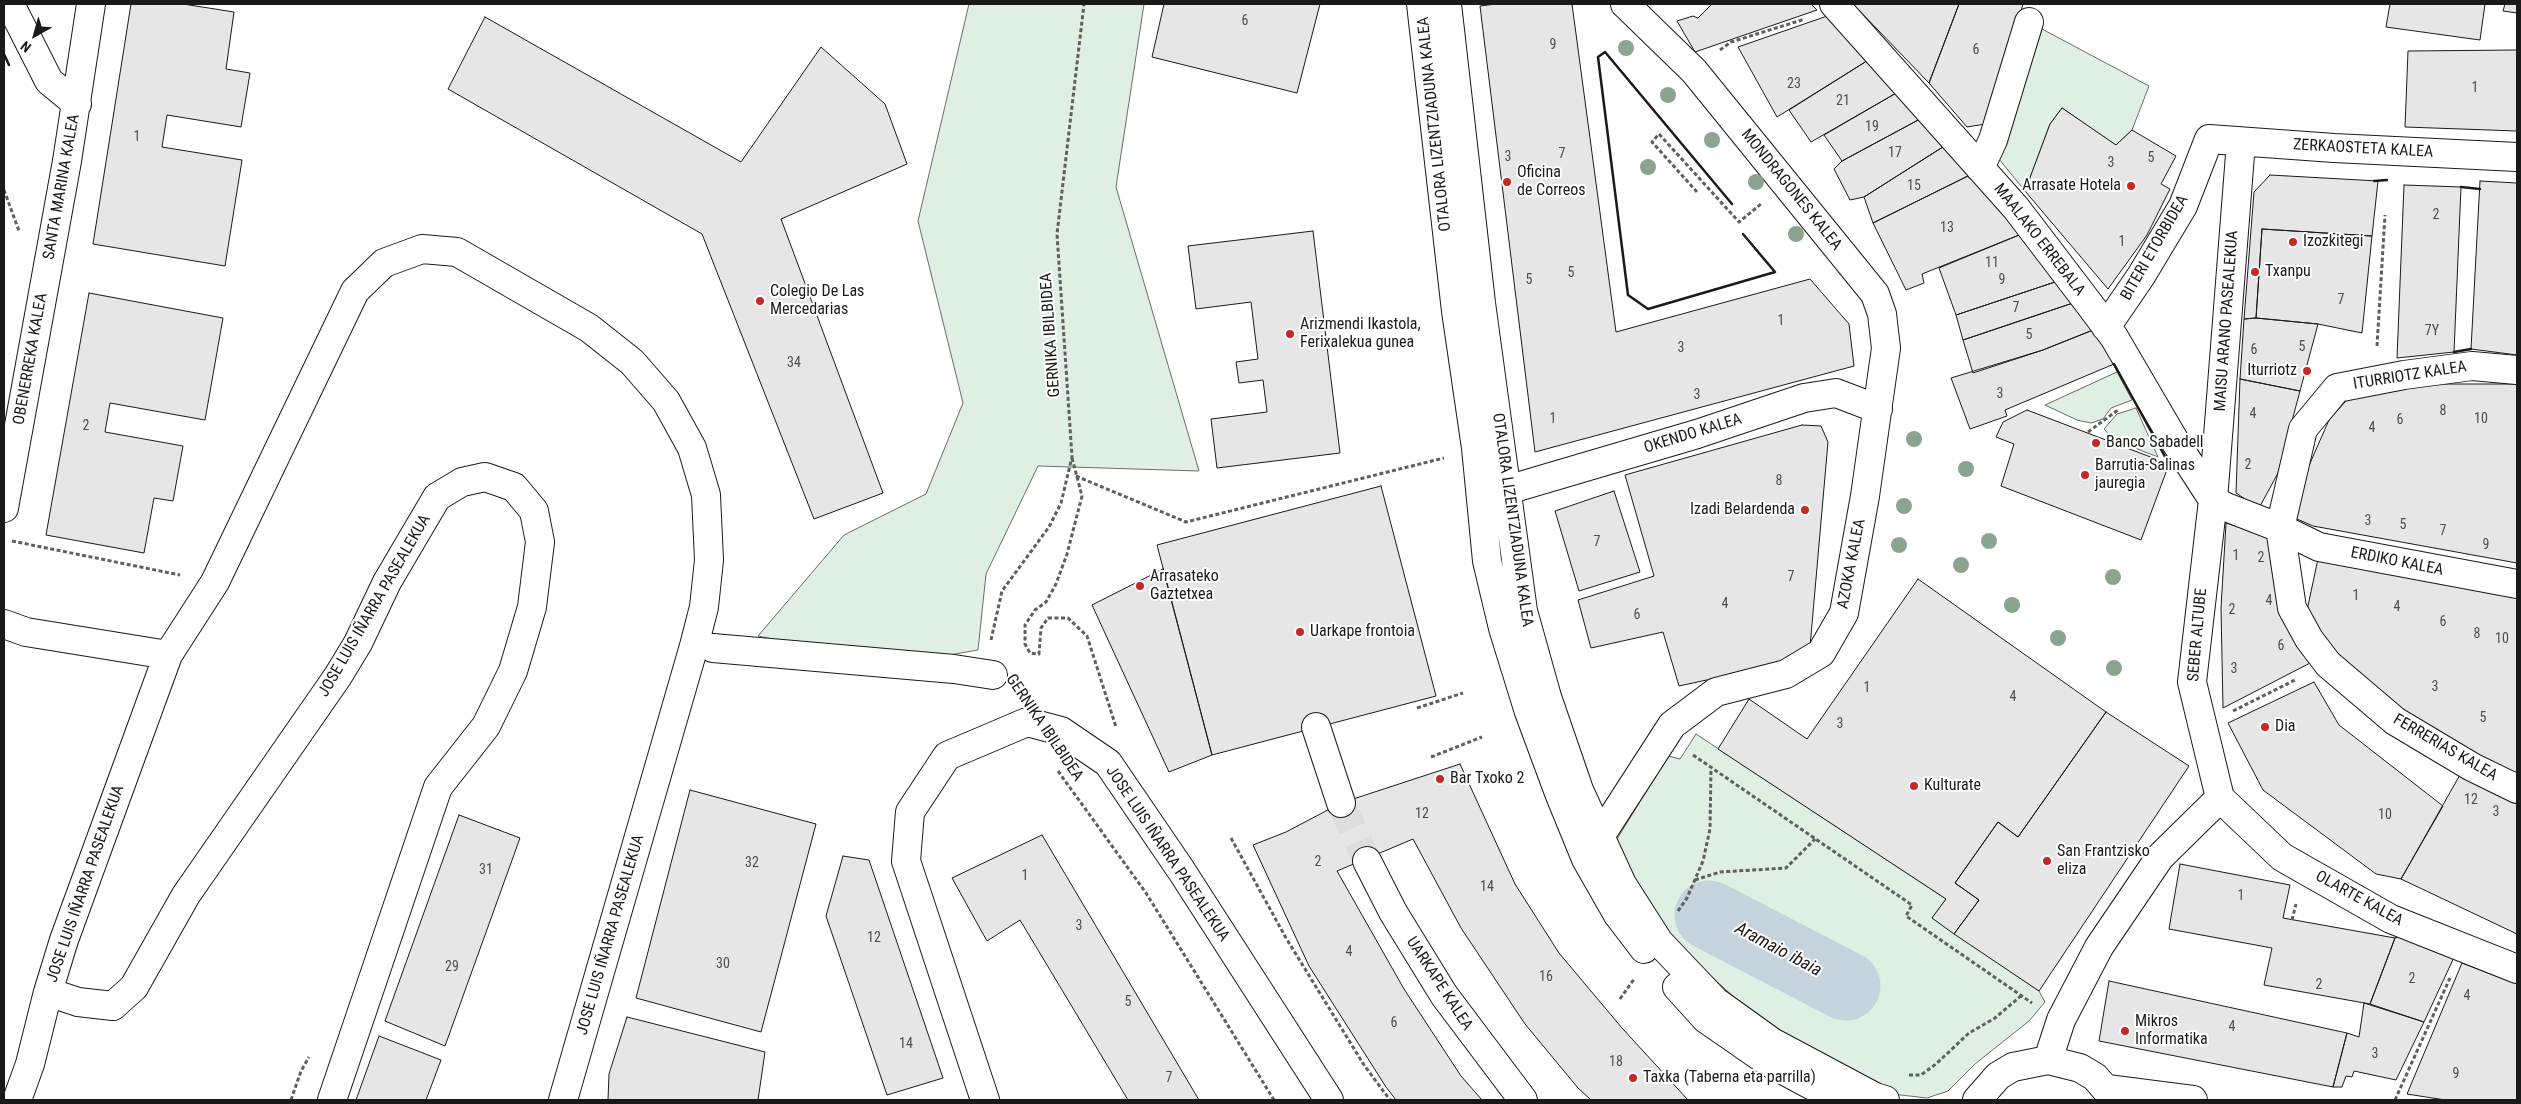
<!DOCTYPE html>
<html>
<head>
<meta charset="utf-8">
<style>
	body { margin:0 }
	#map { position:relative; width:2521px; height:1104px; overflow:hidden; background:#fff; font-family:"Roboto Condensed",sans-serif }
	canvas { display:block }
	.frame { position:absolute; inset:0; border:5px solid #1a1a1a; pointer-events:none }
	.north { position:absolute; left:10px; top:10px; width:50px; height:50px; -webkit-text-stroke:4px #fff; paint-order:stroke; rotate:218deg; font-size:14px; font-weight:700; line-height:20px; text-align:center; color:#1a1a1a }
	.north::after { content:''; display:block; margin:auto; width:18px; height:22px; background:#1a1a1a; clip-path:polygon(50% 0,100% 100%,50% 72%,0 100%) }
</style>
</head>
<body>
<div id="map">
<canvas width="2521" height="1104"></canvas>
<div class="frame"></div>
<div class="north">N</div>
</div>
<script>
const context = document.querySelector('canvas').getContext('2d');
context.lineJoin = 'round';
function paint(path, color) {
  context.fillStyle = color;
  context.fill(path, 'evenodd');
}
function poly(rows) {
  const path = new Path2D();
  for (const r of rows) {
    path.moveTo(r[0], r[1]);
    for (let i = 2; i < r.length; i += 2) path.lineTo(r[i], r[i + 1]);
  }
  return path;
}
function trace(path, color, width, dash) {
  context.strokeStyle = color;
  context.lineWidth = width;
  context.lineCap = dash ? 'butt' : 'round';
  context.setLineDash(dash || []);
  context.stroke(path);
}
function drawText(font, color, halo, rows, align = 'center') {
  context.font = font + ' "Roboto Condensed",sans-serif';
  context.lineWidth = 4;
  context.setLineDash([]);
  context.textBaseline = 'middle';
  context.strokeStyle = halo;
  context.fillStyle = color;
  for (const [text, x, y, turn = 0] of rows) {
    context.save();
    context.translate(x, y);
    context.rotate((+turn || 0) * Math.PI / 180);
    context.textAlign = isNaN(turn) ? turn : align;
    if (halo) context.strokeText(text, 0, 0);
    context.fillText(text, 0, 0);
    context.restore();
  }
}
const green = poly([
	[969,4,1144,4,1116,187,1199,471,1038,466,986,574,978,650,897,664,758,636,844,535,926,494,963,403,918,221,969,4],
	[2042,29,2149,86,2132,130,2116,145,2062,108,2050,124,2025,191,1999,159,2042,29],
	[2117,372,2132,400,2111,408,2103,419,2091,423,2077,420,2045,405,2117,372],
	[2136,408,2158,457,2114,440,2104,429,2117,414,2136,408],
	[1696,734,1946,899,1932,918,2039,991,2045,1002,2029,1021,1975,1064,1948,1091,1927,1098,1892,1094,1832,1061,1751,1013,1685,952,1636,893,1617,839,1668,756,1680,759,1696,734]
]);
paint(green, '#e0efe3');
trace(green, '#6a6a6a', 1);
trace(poly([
	[1709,915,1846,986]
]), '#c6d2dc', 69);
const building = poly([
	[131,4,183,4,234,12,226,69,250,73,241,127,167,115,162,147,242,160,225,266,93,244,131,4],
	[1164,4,1320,4,1297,93,1152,57,1164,4],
	[1496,4,1572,4,1616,332,1810,279,1849,324,1854,366,1535,452,1480,6,1496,4],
	[1712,4,1811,4,1817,10,1695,52,1677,21,1693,16,1698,18,1712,4],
	[1853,4,1959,4,1929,83,1853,4],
	[1959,4,2023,4,1992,123,1967,127,1929,83,1959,4],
	[2390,4,2485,4,2480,40,2386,27,2390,4],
	[2505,4,2517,4,2517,13,2503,11,2505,4],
	[1833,14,1870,59,1777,117,1738,47,1833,14],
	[485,17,741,162,821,47,885,104,907,164,781,219,883,493,814,519,702,234,448,89,485,17],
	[2517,50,2517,131,2405,127,2408,51,2517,50],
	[1870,59,1898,92,1811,142,1789,110,1870,59],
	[1898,92,1920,119,1842,161,1824,135,1898,92],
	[2062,108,2116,145,2132,130,2176,156,2161,184,2170,189,2147,235,2108,289,2025,191,2050,124,2062,108],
	[1920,119,1946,145,1864,197,1850,200,1834,169,1842,161,1920,119],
	[1946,145,1970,175,1873,223,1864,197,1946,145],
	[1970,175,2024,233,1922,274,1924,283,1906,290,1873,223,1970,175],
	[2270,175,2378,181,2372,236,2262,229,2256,318,2244,319,2254,192,2270,175],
	[2480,181,2517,183,2517,355,2471,349,2480,181],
	[2404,185,2461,187,2454,352,2397,358,2404,185],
	[2262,229,2372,236,2362,333,2318,324,2256,318,2262,229],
	[1313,231,1340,453,1217,468,1211,419,1267,412,1263,380,1239,383,1236,362,1258,359,1251,302,1196,309,1188,246,1313,231],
	[2024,233,2061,280,1956,315,1939,268,2024,233],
	[2061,280,2076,302,1963,340,1956,315,2061,280],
	[89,293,223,318,205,420,110,403,105,432,183,446,173,501,154,498,144,553,46,535,89,293],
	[2076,302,2093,330,2043,350,1973,373,1963,340,2076,302],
	[2256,318,2318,324,2300,391,2240,379,2244,319,2256,318],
	[2093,330,2114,364,2005,410,2007,416,1970,429,1951,378,2043,350,2093,330],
	[2240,379,2300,391,2278,473,2259,508,2236,493,2240,379],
	[2398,384,2517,384,2517,563,2313,526,2297,519,2289,511,2329,420,2352,394,2398,384],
	[2027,410,2169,464,2141,540,2001,486,2014,444,1996,437,2003,422,2027,410],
	[1802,425,1821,426,1828,442,1810,647,1789,662,1679,686,1663,632,1591,648,1578,600,1654,576,1625,475,1802,425],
	[1381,486,1436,696,1212,755,1157,545,1381,486],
	[1614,491,1640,572,1579,591,1555,511,1614,491],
	[2226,523,2273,538,2314,661,2223,708,2221,608,2226,523],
	[2319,554,2517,590,2517,776,2415,722,2369,684,2305,620,2319,554],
	[1163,569,1212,755,1169,772,1092,605,1163,569],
	[1918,579,2106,712,2018,837,1998,822,1955,883,1979,900,1954,934,1932,918,1946,899,1718,749,1749,699,1807,739,1918,579],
	[2314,682,2339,725,2443,806,2401,879,2376,874,2263,790,2228,723,2314,682],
	[2106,712,2189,766,2039,991,1954,934,1979,900,1955,883,1998,822,2018,837,2106,712],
	[1460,764,1515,884,1559,953,1622,1028,1688,1100,1591,1100,1578,1088,1525,1024,1461,928,1413,839,1337,871,1404,989,1461,1076,1482,1100,1396,1100,1386,1087,1309,966,1253,845,1286,832,1341,803,1460,764],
	[2461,773,2517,796,2517,934,2401,879,2461,773],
	[690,790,816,824,761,1032,636,998,690,790],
	[459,815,520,838,445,1046,385,1021,459,815],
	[1042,835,1199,1100,1128,1100,1020,920,987,941,952,878,1042,835],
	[843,856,869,860,943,1078,887,1095,826,916,843,856],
	[2180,864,2290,885,2283,918,2395,938,2370,1004,2264,985,2272,948,2169,929,2180,864],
	[2408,934,2456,953,2424,1022,2370,1004,2395,938,2408,934],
	[2462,963,2517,984,2517,1100,2445,1100,2407,1094,2462,963],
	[2109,981,2347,1033,2333,1087,2099,1041,2109,981],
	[2364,1003,2424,1022,2396,1080,2354,1071,2352,1077,2346,1076,2342,1087,2333,1087,2347,1033,2359,1037,2364,1003],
	[627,1017,765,1052,758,1100,608,1100,609,1074,627,1017],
	[379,1036,441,1060,426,1100,356,1100,379,1036]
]);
paint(building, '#e6e6e6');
trace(building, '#1a1a1a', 1);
trace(poly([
	[1341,803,1367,861]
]), '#ddd', 28, [28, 14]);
const minor = poly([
	[10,4,49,81,77,104],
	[1421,4,1456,311,1476,448,1487,561,1503,628,1529,712,1559,793,1586,859,1618,915,1644,949],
	[1447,4,1481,303,1523,611,1547,697,1579,790,1622,884,1659,942,1715,1001,1772,1042,1875,1097,1885,1100],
	[1834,4,2016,208,2090,305,2114,337,2176,443,2213,500,2226,507,2280,528,2319,547,2517,584],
	[2241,142,2213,500,2192,682,2220,798,2282,857,2391,919,2517,969],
	[1980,168,1993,140,2029,22],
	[2106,327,2141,276,2183,206,2209,139,2334,148,2517,157],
	[2517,370,2472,366,2404,375,2337,388,2303,429,2280,528,2292,608,2309,639,2328,664,2395,721,2472,767,2517,789],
	[1507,490,1697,434,1804,398,1836,393,1878,409],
	[4,508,67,161,91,4],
	[4,624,26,632,168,655,215,582,355,291,384,263,422,249,457,252,589,328,632,362,666,401,692,448,706,495,709,560,704,607,694,646,563,1100],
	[713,648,954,669,993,675],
	[168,655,64,940,48,992,78,1002,113,1006,134,987,186,895,338,676,358,643,387,582,437,497,462,482,485,477,514,487,534,511,540,542,532,607,513,671,486,726,438,787,332,1100],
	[1316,727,1341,803],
	[1599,838,1672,725,1716,692,1786,674,1821,653,1844,613,1865,496,1886,348,1882,314,1875,294,1694,71,1625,4],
	[1367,861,1393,912,1444,995,1523,1100],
	[1677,987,1706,1019,1768,1062,1839,1100],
	[2048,1060,2061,1020,2099,947,2160,857,2220,798],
	[2107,1089,2193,1100],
	[17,1100,30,1064,48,992],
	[985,1100,906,861,910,812,947,756,1027,722,1061,731,1108,763,1181,870,1329,1100],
	[1977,1100,1998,1076,2013,1067,2048,1060,2080,1068,2095,1077,2115,1100]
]);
trace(minor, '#1a1a1a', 30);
trace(poly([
	[1720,50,1731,42,1805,19],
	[4,190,19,231],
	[1697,192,1652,142,1659,134,1739,222,1761,204],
	[2377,346,2385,215],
	[2088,432,2118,410],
	[1072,458,1082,496,1067,554,1056,584,1046,602,1035,610,1025,625,1025,644,1030,653,1039,654,1041,628,1048,618,1068,618,1087,636,1116,727],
	[1076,476,1186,522,1444,458],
	[12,541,180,575],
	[991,640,1002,591,1049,527,1061,503,1072,457,1057,234,1084,4],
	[1417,708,1463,693],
	[2233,711,2297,679],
	[1693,755,1912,905,1906,916,2032,1003],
	[1431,757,1482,737],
	[1058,771,1146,893,1274,1100],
	[1231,838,1286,938,1364,1065,1390,1100],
	[1695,880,1720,872,1786,868,1815,839],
	[1678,911,1687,898,1703,861,1710,829,1711,767],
	[2292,920,2296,904],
	[1620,999,1634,979],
	[1909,1075,1921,1075,1936,1064,1969,1033,1995,1018,2022,995],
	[291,1100,301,1071,309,1057],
	[2395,1100,2450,978]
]), '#5f5f5f', 3, [4, 2.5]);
trace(minor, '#fff', 28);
trace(poly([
	[4,54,9,65],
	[2374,181,2387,180],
	[2461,187,2480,189],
	[1732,204,1605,52,1598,57,1628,295,1648,309,1775,272,1743,234],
	[2454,352,2471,349],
	[2114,364,2169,464]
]), '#1a1a1a', 2.5);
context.fillStyle = '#8aa48f';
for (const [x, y] of [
	[1626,48],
	[1668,95],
	[1712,140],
	[1648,167],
	[1756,182],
	[1796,234],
	[1914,439],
	[1966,469],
	[1904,506],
	[1989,541],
	[1899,545],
	[1961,565],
	[2113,577],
	[2012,605],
	[2058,638],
	[2114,668]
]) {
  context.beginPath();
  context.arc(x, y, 8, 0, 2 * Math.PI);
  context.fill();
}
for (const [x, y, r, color] of [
	[1507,182,5,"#c62828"],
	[2131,186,5,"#c62828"],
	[2293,242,5,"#c62828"],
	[2255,272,5,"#c62828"],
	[760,301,5,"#c62828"],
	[1290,334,5,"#c62828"],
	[2307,371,5,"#c62828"],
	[2096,443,5,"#c62828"],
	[2085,475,5,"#c62828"],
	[1805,510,5,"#c62828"],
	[1140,586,5,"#c62828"],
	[1300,632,5,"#c62828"],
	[2265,727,5,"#c62828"],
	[1440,779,5,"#c62828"],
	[1914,786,5,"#c62828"],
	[2047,861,5,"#c62828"],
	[2125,1031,5,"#c62828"],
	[1633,1078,5,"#c62828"]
]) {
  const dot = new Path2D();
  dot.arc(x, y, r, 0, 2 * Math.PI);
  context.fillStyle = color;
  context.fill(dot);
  trace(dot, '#fff', 2);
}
drawText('14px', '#4d4d4d', null, [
	["6",1245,21],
	["9",1553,45],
	["6",1976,50],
	["23",1794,84],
	["1",2475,88],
	["21",1843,101],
	["19",1872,127],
	["1",137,137],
	["17",1895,153],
	["7",1562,154],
	["3",1508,157],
	["5",2151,158],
	["3",2111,163],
	["15",1914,186],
	["2",2436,215],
	["13",1947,228],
	["1",2122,242],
	["11",1992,263],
	["5",1571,273],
	["5",1529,280],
	["9",2002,280],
	["7",2341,300],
	["7",2016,308],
	["1",1781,321],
	["7Y",2432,331],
	["5",2029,335],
	["5",2302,347],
	["3",1681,348],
	["6",2254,350],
	["34",794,363],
	["3",2000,394],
	["3",1697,395],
	["8",2443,411],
	["4",2253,414],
	["1",1553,419],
	["10",2481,419],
	["6",2400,420],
	["2",86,426],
	["4",2372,428],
	["2",2248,465],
	["8",1779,481],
	["3",2368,521],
	["5",2403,525],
	["7",2443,531],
	["7",1597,542],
	["9",2486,545],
	["1",2236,556],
	["2",2261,558],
	["7",1791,577],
	["1",2356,596],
	["4",2269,601],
	["4",1725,604],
	["4",2397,607],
	["2",2232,610],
	["6",1637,615],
	["6",2443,622],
	["8",2477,634],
	["10",2502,639],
	["6",2281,646],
	["3",2234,669],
	["3",2435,687],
	["1",1867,688],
	["4",2013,697],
	["5",2483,718],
	["3",1840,724],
	["12",2471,800],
	["3",2496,812],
	["12",1422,814],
	["10",2385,815],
	["2",1318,862],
	["32",752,863],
	["31",486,870],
	["1",1025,876],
	["14",1487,887],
	["1",2241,896],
	["3",1079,926],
	["12",874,938],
	["4",1349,952],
	["30",723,964],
	["29",452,967],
	["16",1546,977],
	["2",2412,979],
	["2",2319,985],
	["4",2467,996],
	["5",1128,1002],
	["6",1394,1023],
	["4",2232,1027],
	["14",906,1044],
	["3",2375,1054],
	["18",1616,1062],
	["9",2456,1074],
	["7",1169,1078]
]);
drawText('16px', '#1a1a1a', '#fff', [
	["OTALORA LIZENTZIADUNA KALEA",1435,124,-96],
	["ZERKAOSTETA KALEA",2363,149,3],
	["SANTA MARINA KALEA",62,187,-80],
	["MONDRAGONES KALEA",1791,190,51],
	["MAALAKO ERREBALA",2039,240,52],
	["BITERI ETORBIDEA",2155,248,-60],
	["MAISU ARANO PASEALEKUA",2227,321,-86],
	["GERNIKA IBILBIDEA",1051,335,-94],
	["OBENERREKA KALEA",31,359,-80],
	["ITURRIOTZ KALEA",2410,376,-9],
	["OKENDO KALEA",1693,434,-17],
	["OTALORA LIZENTZIADUNA KALEA",1512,520,82],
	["ERDIKO KALEA",2397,562,11],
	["AZOKA KALEA",1852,564,-79],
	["JOSE LUIS IÑARRA PASEALEKUA",375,606,-60],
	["SEBER ALTUBE",2198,635,-85],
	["GERNIKA IBILBIDEA",1044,728,56],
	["FERRERIAS KALEA",2445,748,30],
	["JOSE LUIS IÑARRA PASEALEKUA",1167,854,56],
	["JOSE LUIS IÑARRA PASEALEKUA",86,884,-71],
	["OLARTE KALEA",2359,899,29],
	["JOSE LUIS IÑARRA PASEALEKUA",611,935,-74],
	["UARKAPE KALEA",1439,984,57]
]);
drawText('16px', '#1a1a1a', '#fff', [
	["Oficina",1517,173],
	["de Correos",1517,191],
	["Arrasate Hotela",2121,186,"right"],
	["Izozkitegi",2303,242],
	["Txanpu",2265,272],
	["Colegio De Las",770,292],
	["Mercedarias",770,310],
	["Arizmendi Ikastola,",1300,325],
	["Ferixalekua gunea",1300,343],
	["Iturriotz",2297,371,"right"],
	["Banco Sabadell",2106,443],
	["Barrutia-Salinas",2095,466],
	["jauregia",2095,484],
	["Izadi Belardenda",1795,510,"right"],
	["Arrasateko",1150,577],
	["Gaztetxea",1150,595],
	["Uarkape frontoia",1310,632],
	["Dia",2275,727],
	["Bar Txoko 2",1450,779],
	["Kulturate",1924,786],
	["San Frantzisko",2057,852],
	["eliza",2057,870],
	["Mikros",2135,1022],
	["Informatika",2135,1040],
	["Taxka (Taberna eta parrilla)",1643,1078]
], 'left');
drawText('italic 18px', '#1a1a1a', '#fff', [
	["Aramaio ibaia",1778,950,28]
]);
</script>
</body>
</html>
